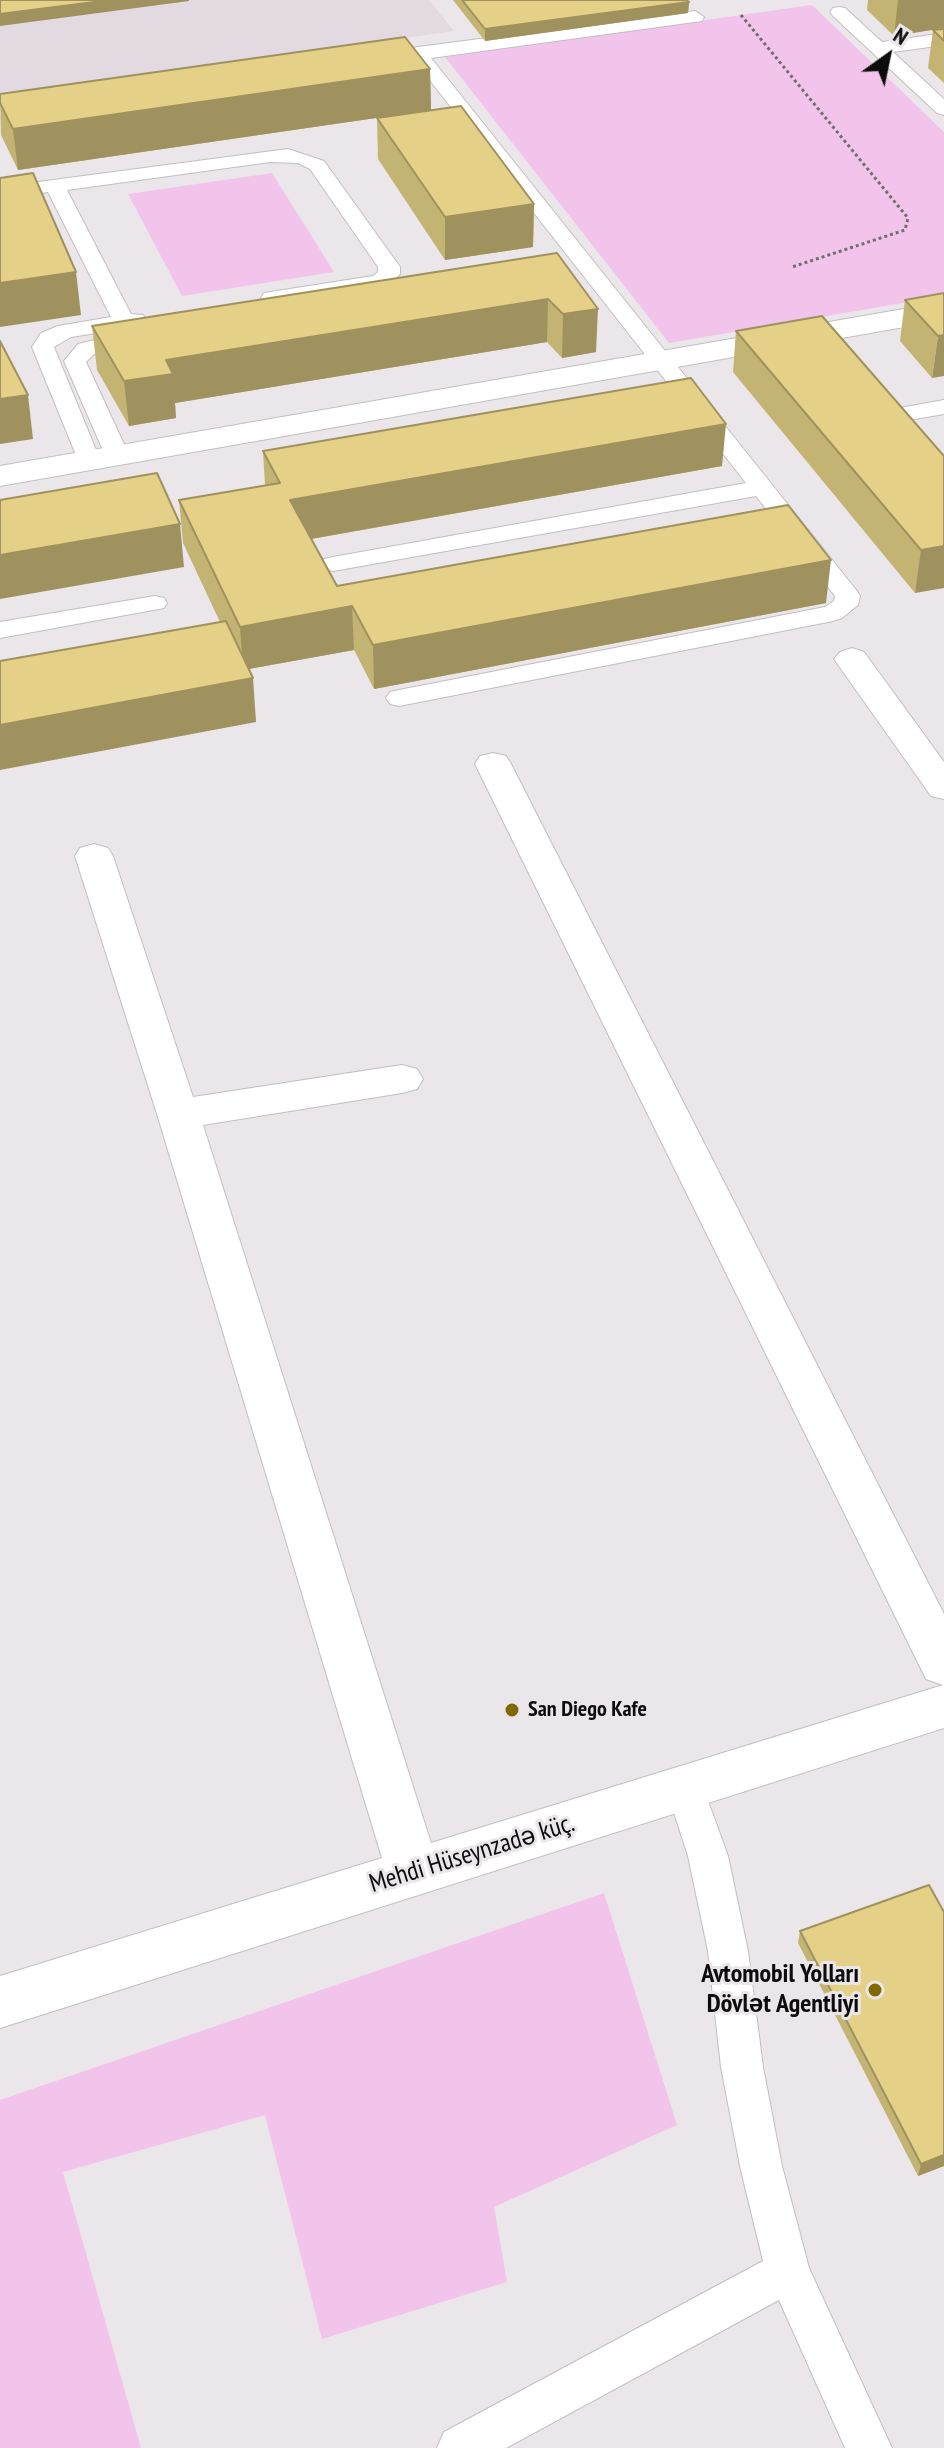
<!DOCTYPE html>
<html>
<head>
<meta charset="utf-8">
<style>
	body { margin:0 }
	#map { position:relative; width:944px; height:2448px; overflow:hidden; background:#eae6e9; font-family:"PT Sans Narrow",sans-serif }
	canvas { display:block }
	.north { position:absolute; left:848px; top:16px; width:80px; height:80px; -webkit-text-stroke:6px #eae6e9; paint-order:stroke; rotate:33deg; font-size:22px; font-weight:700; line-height:32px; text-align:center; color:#0d0c0d }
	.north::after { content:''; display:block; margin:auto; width:28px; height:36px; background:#0d0c0d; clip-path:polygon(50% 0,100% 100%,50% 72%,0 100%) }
</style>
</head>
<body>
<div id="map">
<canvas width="944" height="2448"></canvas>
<div class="north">N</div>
</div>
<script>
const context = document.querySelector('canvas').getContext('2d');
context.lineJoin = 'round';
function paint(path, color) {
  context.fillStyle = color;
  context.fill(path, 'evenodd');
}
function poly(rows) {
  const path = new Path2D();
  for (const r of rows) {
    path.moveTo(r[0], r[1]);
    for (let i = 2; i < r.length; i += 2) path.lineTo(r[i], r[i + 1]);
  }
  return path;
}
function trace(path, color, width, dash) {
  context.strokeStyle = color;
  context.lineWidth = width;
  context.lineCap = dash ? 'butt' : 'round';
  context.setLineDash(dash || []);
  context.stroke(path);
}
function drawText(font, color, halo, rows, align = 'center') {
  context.font = font + ' "PT Sans Narrow",sans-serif';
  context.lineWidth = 6;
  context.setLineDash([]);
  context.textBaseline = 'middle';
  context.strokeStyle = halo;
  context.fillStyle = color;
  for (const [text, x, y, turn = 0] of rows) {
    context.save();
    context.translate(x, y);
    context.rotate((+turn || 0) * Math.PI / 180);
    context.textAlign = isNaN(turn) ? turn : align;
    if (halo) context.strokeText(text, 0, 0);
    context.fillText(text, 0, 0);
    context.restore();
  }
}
paint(poly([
	[0,0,429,0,454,31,0,95]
]), '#e3d9e1');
paint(poly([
	[812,5,944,132,944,296,669,343,445,57],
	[272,173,334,272,182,296,128,194],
	[604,1893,677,2125,494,2207,507,2282,322,2339,265,2115,63,2172,141,2448,0,2448,0,2100]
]), '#f3c4eb');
const lane = poly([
	[839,7,845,8,882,42,944,33,944,45,893,52,944,99,944,115,937,113,833,16,830,12,833,8,839,7],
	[695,11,704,17,702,21,431,58,857,591,860,596,858,605,842,618,833,621,399,706,390,704,386,698,390,692,399,690,825,607,834,601,835,596,756,496,333,571,324,569,321,564,324,559,333,557,746,483,414,60,401,62,392,56,394,52,418,47,695,11],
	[288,149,324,161,400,267,400,274,387,286,379,287,272,304,264,303,261,298,264,293,373,276,378,272,378,267,310,169,298,163,270,162,67,190,131,314,143,315,146,320,135,327,71,337,54,347,100,460,96,465,80,465,32,347,41,333,58,326,111,317,48,192,0,199,0,187,288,149],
	[99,339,110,346,107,351,94,354,86,362,129,455,125,460,117,462,109,460,105,455,64,361,78,344,99,339],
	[944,400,944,414,897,422,889,420,886,415,889,410,944,400],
	[155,596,164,598,167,603,164,608,0,638,0,622,155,596],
	[685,1771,699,1776,728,1856,748,1951,763,2067,782,2166,809,2268,892,2448,845,2448,779,2300,506,2448,437,2448,444,2432,763,2261,740,2166,721,2067,708,1951,688,1856,666,1788,671,1776,685,1771]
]);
const street = poly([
	[944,302,944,320,0,486,0,466,944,302],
	[852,648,864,652,944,762,944,799,931,796,834,659,840,652,852,648],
	[493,753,506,756,511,764,944,1614,944,1728,0,2028,0,1976,382,1858,157,1114,75,856,80,848,94,844,108,848,113,856,193,1097,402,1065,417,1069,423,1079,417,1089,402,1093,203,1125,431,1843,943,1685,926,1679,475,764,480,756,493,753]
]);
trace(lane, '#c2bec1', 2);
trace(street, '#c2bec1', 2);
trace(poly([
	[741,15,908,218,905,230,792,267]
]), '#716e70', 3, [3, 3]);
paint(lane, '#fff');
paint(street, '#fff');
paint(poly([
	[453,0,687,0,689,2,688,13,485,41],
	[868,0,944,0,944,28,894,36,867,10],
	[944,29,944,83,928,68,933,30],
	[430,69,431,110,18,170,1,135,0,94],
	[377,118,534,204,533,247,445,260,378,159],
	[557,253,596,352,562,358,547,342,175,403,176,418,129,426,97,370,92,326],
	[944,293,932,378,900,341,905,300],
	[736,331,944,456,915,593,733,372],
	[263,451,722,466,312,539,337,586,826,603,374,689,354,650,249,669,256,722,220,622,183,543,179,500,265,486],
	[800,1931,944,2166,918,2176,798,1943]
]), '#c4b474');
paint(poly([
	[110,0,189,0,189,1,0,26,0,14],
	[898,0,944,0,944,28,894,36],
	[689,2,688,13,485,41,485,29],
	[430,69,431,110,18,170,13,129],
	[534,204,533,247,445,260,445,217],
	[76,272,81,315,0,327,0,283],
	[548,299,547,342,175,403,176,418,129,426,124,381,166,360],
	[598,309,596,352,562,358,563,314],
	[944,335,944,376,932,378,938,336],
	[28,395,33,439,0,444,0,399],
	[726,424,722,466,293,542,290,500],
	[180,524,184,567,0,599,0,555],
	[944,546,944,588,915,593,921,550],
	[831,560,826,603,374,689,373,645],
	[352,606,354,650,243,670,240,627],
	[253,678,256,722,0,770,0,725],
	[944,2155,944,2166,918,2176,921,2164]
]), '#a0925e');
const building = poly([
	[0,0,110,0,0,14,0,0],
	[462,0,687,0,689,2,485,29,462,0],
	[944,29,944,41,933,30,944,29],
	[405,37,430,69,13,129,0,103,0,94,405,37],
	[461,106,534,204,445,217,377,118,461,106],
	[33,173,76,272,0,283,0,178,33,173],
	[557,253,598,309,563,314,548,299,166,360,173,374,124,381,92,326,557,253],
	[944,293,944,335,938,336,905,300,944,293],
	[822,316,944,456,944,546,921,550,736,331,822,316],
	[0,341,28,395,0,399,0,341],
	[691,378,726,424,290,500,337,586,788,505,831,560,373,645,352,606,240,627,179,500,280,483,263,451,691,378],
	[157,473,180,524,0,555,0,500,157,473],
	[226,621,253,678,0,725,0,661,226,621],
	[929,1885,944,1912,944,2155,921,2164,800,1931,929,1885]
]);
paint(building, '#e4d187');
trace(building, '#a0925e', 2);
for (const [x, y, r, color] of [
	[512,1710,8,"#7f6a02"],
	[875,1990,8,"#7f6a02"]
]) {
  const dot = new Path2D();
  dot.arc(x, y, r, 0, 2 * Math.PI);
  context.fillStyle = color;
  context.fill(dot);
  trace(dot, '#eae6e9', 3);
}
drawText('bold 22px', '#0d0c0d', '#eae6e9', [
	["San Diego Kafe",528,1710]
], 'left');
drawText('26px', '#0d0c0d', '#eae6e9', [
	["Mehdi Hüseynzadə küç.",472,1854,-17]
]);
drawText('bold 26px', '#0d0c0d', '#eae6e9', [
	["Avtomobil Yolları",859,1975],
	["Dövlət Agentliyi",859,2005]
], 'right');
</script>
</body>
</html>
